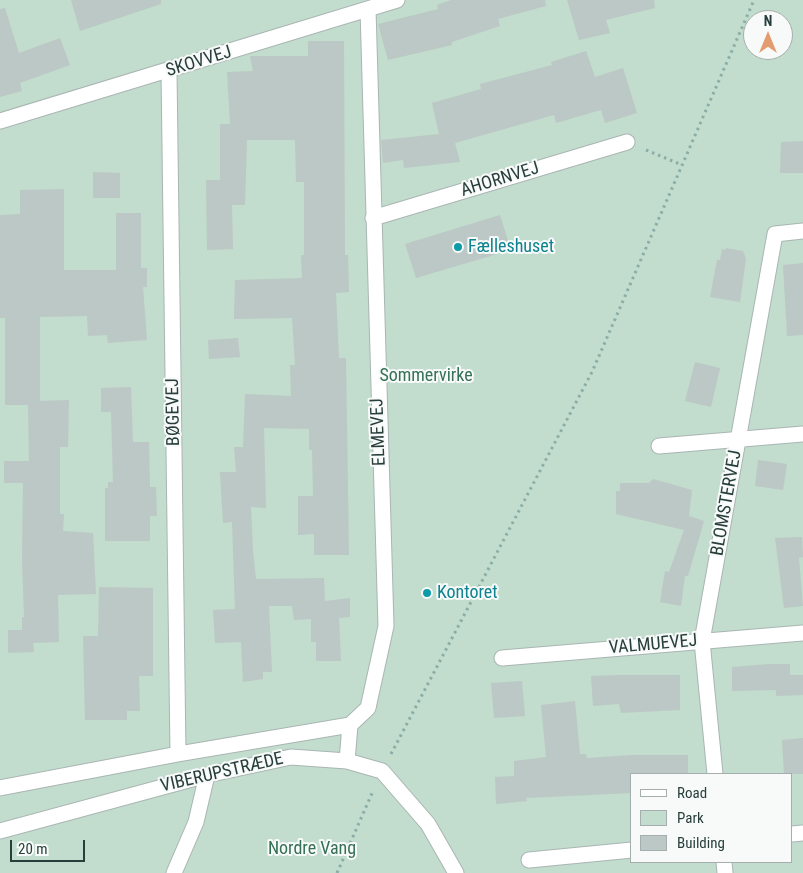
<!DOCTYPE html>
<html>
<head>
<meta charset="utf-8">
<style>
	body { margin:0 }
	#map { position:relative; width:803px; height:873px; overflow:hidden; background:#e6eeeb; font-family:"Roboto Condensed",sans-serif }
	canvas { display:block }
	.legend { position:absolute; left:630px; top:773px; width:162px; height:90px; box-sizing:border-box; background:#f7faf9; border:1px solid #a4afad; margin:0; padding:6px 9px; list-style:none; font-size:15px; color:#273e3b }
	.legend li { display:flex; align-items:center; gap:10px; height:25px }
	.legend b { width:25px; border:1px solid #a4afad }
	.north { position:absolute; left:743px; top:10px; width:50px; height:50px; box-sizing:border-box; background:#f7faf9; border:1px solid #a4afad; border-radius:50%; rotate:0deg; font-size:14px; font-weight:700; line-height:20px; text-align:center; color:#273e3b }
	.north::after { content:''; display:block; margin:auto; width:18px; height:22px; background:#e39c6f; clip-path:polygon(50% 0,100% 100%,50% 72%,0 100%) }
	.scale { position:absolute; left:10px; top:840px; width:75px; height:22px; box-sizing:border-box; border:2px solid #273e3b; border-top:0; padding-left:6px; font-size:15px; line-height:18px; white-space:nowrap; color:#273e3b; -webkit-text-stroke:4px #f7faf9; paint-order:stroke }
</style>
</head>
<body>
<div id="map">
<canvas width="803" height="873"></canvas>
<ul class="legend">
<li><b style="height:6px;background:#fff"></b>Road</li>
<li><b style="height:14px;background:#c2dccd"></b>Park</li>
<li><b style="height:14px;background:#bcc8c5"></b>Building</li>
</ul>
<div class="north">N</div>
<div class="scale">20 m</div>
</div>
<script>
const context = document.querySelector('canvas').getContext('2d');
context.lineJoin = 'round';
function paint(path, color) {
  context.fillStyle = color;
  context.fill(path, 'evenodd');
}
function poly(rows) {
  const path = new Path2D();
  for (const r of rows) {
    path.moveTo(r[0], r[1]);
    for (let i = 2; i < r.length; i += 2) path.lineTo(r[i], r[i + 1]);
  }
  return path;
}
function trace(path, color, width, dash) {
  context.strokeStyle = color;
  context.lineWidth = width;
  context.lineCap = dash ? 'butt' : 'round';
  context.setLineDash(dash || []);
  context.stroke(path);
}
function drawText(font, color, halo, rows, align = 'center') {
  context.font = font + ' "Roboto Condensed",sans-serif';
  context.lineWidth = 4;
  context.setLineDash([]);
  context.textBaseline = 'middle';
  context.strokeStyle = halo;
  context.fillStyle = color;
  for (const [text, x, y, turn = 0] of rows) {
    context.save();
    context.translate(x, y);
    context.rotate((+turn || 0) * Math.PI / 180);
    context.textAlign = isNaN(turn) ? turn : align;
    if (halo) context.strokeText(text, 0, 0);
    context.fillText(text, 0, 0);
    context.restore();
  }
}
paint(poly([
	[0,0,803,0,803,873,0,873],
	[753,20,783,20,783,50,753,50],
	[632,774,792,774,792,862,632,862]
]), '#c2dccd');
paint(poly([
	[71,0,161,0,161,4,80,31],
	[451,0,545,0,546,6,498,19,500,26,452,42,452,45,388,60,378,24,438,9,437,5],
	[567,0,654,0,655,8,606,20,610,33,579,40],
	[5,8,19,53,60,38,70,65,20,83,22,91,0,97,0,9],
	[308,41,344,41,345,255,348,255,349,292,336,293,339,358,346,358,349,555,314,555,314,534,298,535,298,496,313,496,312,450,309,450,309,429,264,428,266,508,251,507,253,550,256,579,324,578,325,601,350,598,350,617,339,618,341,661,316,661,316,642,311,642,311,619,294,620,292,606,269,606,272,672,263,672,263,679,243,682,241,642,215,643,213,610,235,609,232,522,223,523,220,472,236,472,234,447,243,447,245,394,291,396,290,365,295,365,292,318,234,319,235,280,302,278,301,255,304,255,304,182,296,182,295,140,247,140,245,205,232,205,233,249,207,250,206,180,220,180,220,124,230,124,227,72,253,71,250,56,308,56],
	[586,51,595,77,623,68,637,113,605,123,601,110,556,123,554,115,455,143,460,162,404,168,403,160,383,163,381,140,439,134,432,103,481,89,480,84,552,65,551,62],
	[803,141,803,173,780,173,781,142],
	[93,172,120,173,120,198,93,198],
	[64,189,64,270,116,270,116,213,141,213,141,268,147,268,147,287,143,287,147,340,108,343,107,335,88,336,87,316,40,317,40,401,69,400,68,447,60,447,60,514,64,514,63,531,93,533,96,594,58,595,59,642,33,643,34,652,8,653,8,630,22,630,22,617,24,617,22,560,23,483,4,483,4,461,29,461,28,405,5,405,5,318,0,318,0,215,20,214,20,190],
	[500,215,511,250,416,278,405,244],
	[726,248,743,251,746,259,740,302,710,297,717,260,720,260,722,249,726,250],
	[803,263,803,335,787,336,783,265],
	[238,338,240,357,209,359,208,340],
	[695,362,720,368,711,407,685,401],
	[131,387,133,442,149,442,150,487,156,487,157,516,150,516,150,541,105,541,105,488,108,488,108,482,113,482,111,412,101,412,101,388],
	[758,460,787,464,783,490,755,486],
	[653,479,692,490,689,516,704,521,688,576,685,576,681,606,660,602,665,571,669,572,684,530,616,514,616,491,620,491,620,483,649,483],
	[802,537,803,557,799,558,803,606,784,608,775,538],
	[99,587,153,588,153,676,139,676,140,711,127,711,127,720,85,720,83,636,98,636],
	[769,664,790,664,790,675,803,675,803,695,776,696,776,690,732,691,732,667],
	[616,675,680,675,680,710,621,713,619,704,593,706,591,676],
	[522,681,525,716,494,718,491,683],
	[575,701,580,754,586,754,587,758,632,755,688,755,688,774,632,774,632,793,526,798,527,801,496,804,495,777,514,776,514,761,546,757,541,705],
	[803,738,803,774,784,774,782,740]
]), '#bcc8c5');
const minor = poly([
	[169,71,178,754],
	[0,121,397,0],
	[373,218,627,142],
	[659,446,803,434],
	[502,658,803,633],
	[350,725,368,708,386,626,368,9],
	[347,761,350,725],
	[715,774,702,641,775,234,803,231],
	[0,788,178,754,350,725],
	[0,831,207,775,291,757,347,761,382,771,428,824,456,873],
	[792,834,803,833],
	[529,860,632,850],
	[724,862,725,873],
	[174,873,196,822,207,775]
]);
trace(minor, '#a9b6b3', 17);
trace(poly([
	[646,150,682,165],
	[391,754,592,372,754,0],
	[337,873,373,791]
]), '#8aaea7', 3, [2.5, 4]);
trace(minor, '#fff', 15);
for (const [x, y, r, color] of [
	[458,247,5,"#0f9aa8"],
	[427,593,5,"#0f9aa8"]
]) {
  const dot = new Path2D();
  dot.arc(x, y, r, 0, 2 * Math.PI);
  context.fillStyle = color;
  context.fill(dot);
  trace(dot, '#f7faf9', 2);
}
drawText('18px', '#273e3b', '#f7faf9', [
	["SKOVVEJ",199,62,-17],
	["AHORNVEJ",500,180,-17],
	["BØGEVEJ",174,412,-91],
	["ELMEVEJ",379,432,-92],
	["BLOMSTERVEJ",727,503,-80],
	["VALMUEVEJ",653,645,-5],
	["VIBERUPSTRÆDE",222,773,-13]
]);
drawText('18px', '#0d838f', '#f7faf9', [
	["Fælleshuset",468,247],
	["Kontoret",437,593]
], 'left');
drawText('18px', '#357155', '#f7faf9', [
	["Sommervirke",426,376],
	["Nordre Vang",312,849]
]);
</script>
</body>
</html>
